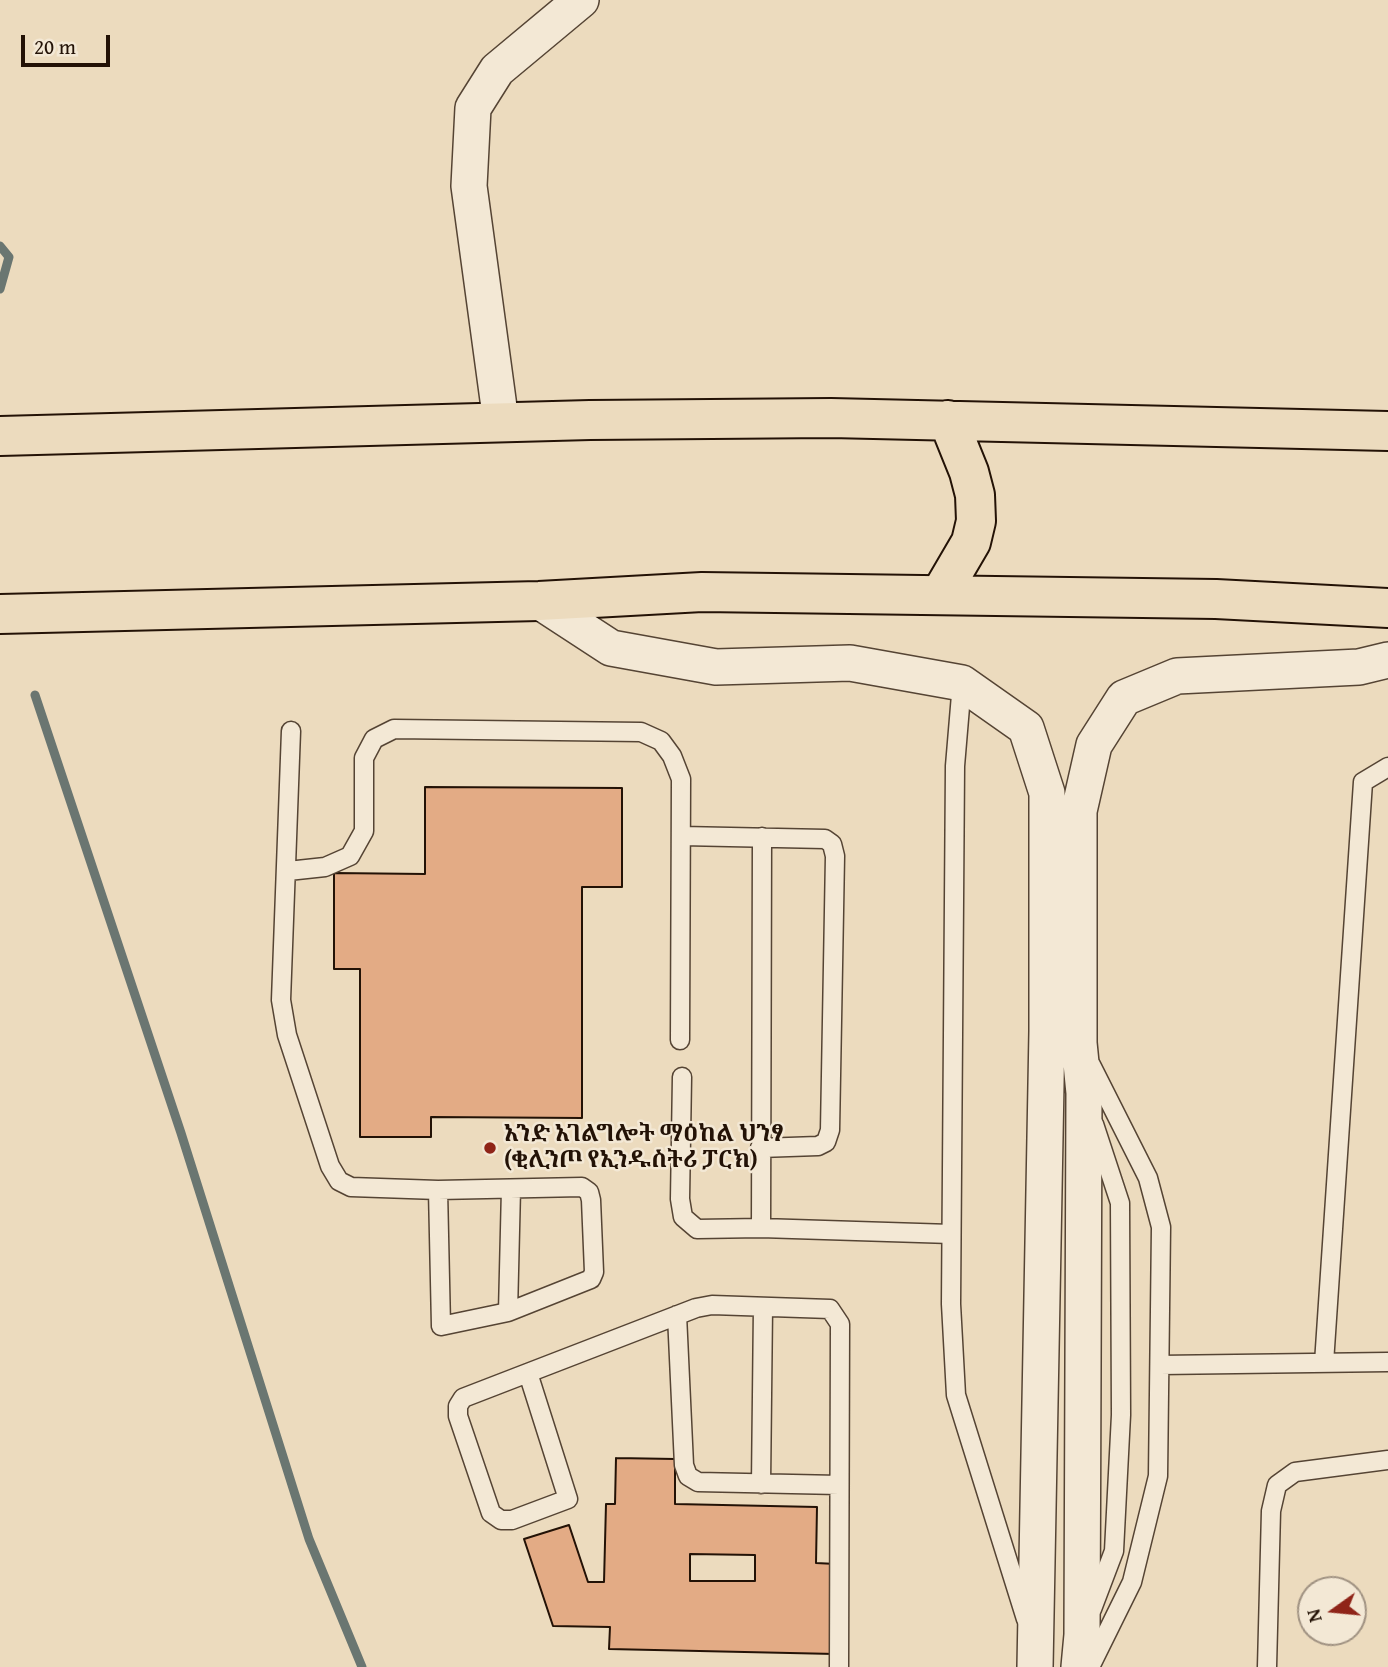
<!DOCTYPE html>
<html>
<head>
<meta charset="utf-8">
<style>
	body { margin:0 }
	#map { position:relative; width:1388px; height:1667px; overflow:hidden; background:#ecdbbe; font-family:"Gentium Book Plus",serif }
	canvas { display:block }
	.north { position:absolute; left:1297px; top:1576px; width:70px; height:70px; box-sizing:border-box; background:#f3e8d5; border:2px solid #a09282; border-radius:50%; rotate:255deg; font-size:19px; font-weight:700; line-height:28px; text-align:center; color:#231206 }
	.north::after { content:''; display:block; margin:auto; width:24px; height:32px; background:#8f2418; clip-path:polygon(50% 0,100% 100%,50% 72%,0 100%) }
	.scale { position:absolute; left:21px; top:35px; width:89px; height:32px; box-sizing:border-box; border:4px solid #231206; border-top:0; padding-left:9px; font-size:21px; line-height:24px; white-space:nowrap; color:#231206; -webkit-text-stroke:5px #f3e8d5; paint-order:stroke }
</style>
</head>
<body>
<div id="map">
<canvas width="1388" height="1667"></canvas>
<div class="north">N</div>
<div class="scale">20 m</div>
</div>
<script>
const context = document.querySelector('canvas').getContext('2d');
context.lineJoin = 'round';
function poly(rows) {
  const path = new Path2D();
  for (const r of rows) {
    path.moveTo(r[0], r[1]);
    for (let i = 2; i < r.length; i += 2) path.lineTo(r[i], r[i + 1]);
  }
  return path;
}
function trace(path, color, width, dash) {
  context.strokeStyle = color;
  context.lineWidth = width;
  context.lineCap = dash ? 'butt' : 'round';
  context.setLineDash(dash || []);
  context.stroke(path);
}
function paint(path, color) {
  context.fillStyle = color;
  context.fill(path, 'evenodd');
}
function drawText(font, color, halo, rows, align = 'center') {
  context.font = font + ' "Gentium Book Plus","Noto Serif Ethiopic",serif';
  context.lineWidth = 5;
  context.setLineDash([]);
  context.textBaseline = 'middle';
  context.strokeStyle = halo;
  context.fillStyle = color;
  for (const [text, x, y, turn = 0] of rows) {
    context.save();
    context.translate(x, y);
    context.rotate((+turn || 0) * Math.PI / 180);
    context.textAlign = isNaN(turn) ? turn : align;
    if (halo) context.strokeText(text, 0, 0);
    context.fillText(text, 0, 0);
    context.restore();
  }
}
trace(poly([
	[0,246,9,257,0,289],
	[35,695,181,1133,309,1539,362,1667]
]), '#6a7671', 9);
const building = poly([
	[425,787,622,788,622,887,582,887,582,1118,431,1117,431,1137,360,1137,360,969,334,969,334,873,425,874,425,787],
	[616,1458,675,1459,675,1504,817,1507,816,1563,836,1564,835,1654,609,1649,610,1627,553,1626,524,1539,569,1525,588,1582,604,1582,606,1504,615,1504,616,1458],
	[690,1554,755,1555,755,1581,690,1581,690,1554]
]);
paint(building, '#e3ab85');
trace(building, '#231206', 2);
const lane = poly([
	[962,683,955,766,951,1304,956,1395,1026,1619],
	[291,731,281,1000,287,1035,330,1166,339,1181,351,1187,438,1190,582,1187,589,1192,591,1200,594,1272,591,1279,508,1312,441,1326,438,1190],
	[682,836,825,839,832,844,835,856,830,1130,826,1142,818,1146,760,1148],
	[762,837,761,1228,951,1234],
	[288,871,325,867,350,856,364,831,364,758,374,739,394,729,641,732,661,741,672,756,681,779,680,1040],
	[682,1077,680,1199,683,1217,697,1229,761,1228],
	[508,1312,511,1189],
	[677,1315,684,1465,688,1476,698,1482,839,1485],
	[1324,1363,1363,782,1388,767],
	[1160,1365,1388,1362],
	[528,1373,568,1499,512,1520,501,1520,491,1513,458,1416,458,1406,463,1398,696,1308,712,1305,830,1309,840,1324,839,1667],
	[761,1484,763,1307],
	[1092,1609,1114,1551,1121,1415,1120,1203,1094,1124],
	[1090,1667,1132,1582,1158,1476,1161,1227,1148,1178,1091,1065],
	[1267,1667,1271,1511,1277,1485,1295,1472,1388,1460]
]);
const street = poly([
	[501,422,469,186,473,108,497,70,581,0],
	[539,601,611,648,716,667,850,663,962,683,1026,728,1047,793,1047,1031,1035,1667],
	[1079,1667,1082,1635,1084,1093,1079,1043,1079,811,1094,745,1124,698,1177,676,1359,667,1388,660]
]);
const highway = poly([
	[0,436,590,420,831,418,1388,431],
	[940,595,971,542,976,521,975,495,969,472,948,420],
	[0,614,539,601,702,592,1216,599,1388,608]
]);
trace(lane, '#554434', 21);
trace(street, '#554434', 38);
trace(highway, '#231206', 42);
trace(lane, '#f3e8d5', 18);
trace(street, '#f3e8d5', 35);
trace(highway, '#ecdbbe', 38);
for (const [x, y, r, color] of [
	[490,1148,7,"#8f2418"]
]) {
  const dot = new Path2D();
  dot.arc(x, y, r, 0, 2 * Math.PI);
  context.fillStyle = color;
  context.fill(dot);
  trace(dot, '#f3e8d5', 2.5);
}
drawText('bold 23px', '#231206', '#f3e8d5', [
	["አንድ አገልግሎት ማዕከል ህንፃ",504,1135],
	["(ቂሊንጦ የኢንዱስትሪ ፓርክ)",504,1161]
], 'left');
</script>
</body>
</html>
